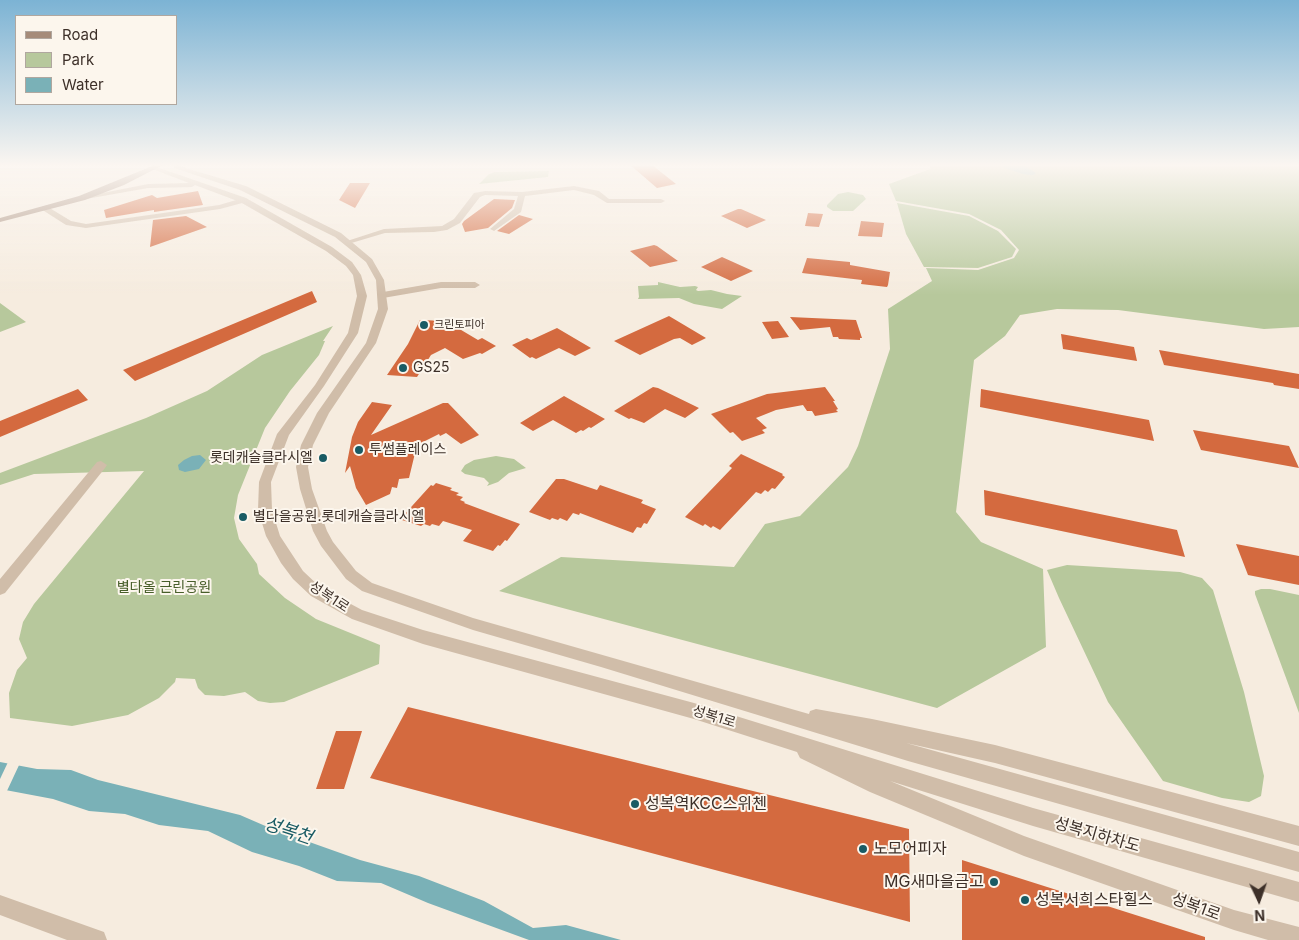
<!DOCTYPE html>
<html>
<head>
<meta charset="utf-8">
<style>
	body { margin:0 }
	#map { position:relative; width:1299px; height:940px; overflow:hidden; background:#f6ecdf; font-family:Inter,sans-serif }
	canvas { display:block }
	.legend { position:absolute; left:15px; top:15px; width:162px; height:90px; box-sizing:border-box; background:#fcf6ed; border:1px solid #b0a79f; margin:0; padding:6px 9px; list-style:none; font-size:15px; color:#3d3029 }
	.legend li { display:flex; align-items:center; gap:10px; height:25px }
	.legend b { width:25px; border:1px solid #b0a79f }
	.north { position:absolute; left:1234px; top:875px; width:50px; height:50px; -webkit-text-stroke:4px #fcf6ed; paint-order:stroke; rotate:177deg; font-size:14px; font-weight:700; line-height:20px; text-align:center; color:#3d3029 }
	.north::after { content:''; display:block; margin:auto; width:18px; height:22px; background:#3d3029; clip-path:polygon(50% 0,100% 100%,50% 72%,0 100%) }
</style>
</head>
<body>
<div id="map">
<canvas width="1299" height="940"></canvas>
<ul class="legend">
<li><b style="height:6px;background:#a58b79"></b>Road</li>
<li><b style="height:14px;background:#b7c89c"></b>Park</li>
<li><b style="height:14px;background:#7ab1b7"></b>Water</li>
</ul>
<div class="north">N</div>
</div>
<script>
const context = document.querySelector('canvas').getContext('2d');
context.lineJoin = 'round';
function paint(path, color) {
  context.fillStyle = color;
  context.fill(path, 'evenodd');
}
function poly(rows) {
  const path = new Path2D();
  for (const r of rows) {
    path.moveTo(r[0], r[1]);
    for (let i = 2; i < r.length; i += 2) path.lineTo(r[i], r[i + 1]);
  }
  return path;
}
function trace(path, color, width, dash) {
  context.strokeStyle = color;
  context.lineWidth = width;
  context.lineCap = dash ? 'butt' : 'round';
  context.setLineDash(dash || []);
  context.stroke(path);
}
function drawText(font, color, halo, rows, align = 'center') {
  context.font = font + ' Inter,"Noto Sans KR",sans-serif';
  context.lineWidth = 4;
  context.setLineDash([]);
  context.textBaseline = 'middle';
  context.strokeStyle = halo;
  context.fillStyle = color;
  for (const [text, x, y, turn = 0] of rows) {
    context.save();
    context.translate(x, y);
    context.rotate((+turn || 0) * Math.PI / 180);
    context.textAlign = isNaN(turn) ? turn : align;
    if (halo) context.strokeText(text, 0, 0);
    context.fillText(text, 0, 0);
    context.restore();
  }
}
paint(poly([
	[931,164,1299,164,1299,327,1264,329,1118,310,1057,309,1020,315,1005,336,974,360,956,512,981,542,1043,569,1046,647,937,708,499,591,561,557,734,567,765,524,800,516,848,467,858,446,890,349,888,309,932,281,926,268,978,270,1014,258,1019,250,1001,230,969,214,896,201,889,184,930,169],
	[549,171,548,177,479,184,489,174,495,172],
	[848,192,863,195,866,199,853,211,833,211,827,207,827,205,838,194],
	[897,203,969,216,998,231,1016,249,1012,257,978,268,924,267,906,234],
	[658,282,680,287,695,286,698,287,696,290,698,291,711,290,727,294,742,296,722,309,694,304,679,298,638,299,639,297,638,286,658,285],
	[0,303,26,322,0,332],
	[333,326,323,341,325,341,319,355,290,391,265,428,238,495,234,518,239,539,257,564,259,574,285,598,316,619,380,645,379,664,284,702,270,703,258,701,245,692,224,696,205,695,198,688,195,679,176,678,175,682,159,698,128,715,72,726,10,718,9,693,17,670,27,658,19,639,23,622,34,604,144,471,34,474,0,485,0,473,146,418,207,391,262,355],
	[496,456,514,459,526,468,509,473,498,482,487,486,489,483,484,478,465,474,461,471,465,465,474,460],
	[1067,565,1180,572,1202,578,1213,590,1244,692,1264,776,1261,796,1249,802,1222,798,1163,781,1108,702,1059,598,1047,570],
	[1261,589,1270,589,1299,595,1299,713,1255,594,1255,591]
]), '#b7c89c');
paint(poly([
	[1000,164,1014,164,1025,166,1036,173,1033,175,1023,174,1005,168],
	[200,455,206,460,199,469,185,472,179,470,178,465,184,460,192,456],
	[0,762,37,769,71,770,98,780,240,815,270,828,360,860,419,876,484,901,533,928,566,925,621,940,529,940,428,903,381,883,337,881,299,866,252,852,208,831,159,825,125,814,89,811,53,799,0,789]
]), '#7ab1b7');
paint(poly([
	[9,760,20,763,6,793,0,792,0,779]
]), '#f6ecdf');
paint(poly([
	[629,164,651,164,676,184,657,188],
	[350,183,370,183,355,208,339,200],
	[198,191,203,205,154,212,154,210,106,218,104,210,152,195,157,198],
	[494,199,515,200,512,208,488,228,465,232,462,224,464,221],
	[738,209,741,209,766,220,747,228,721,216],
	[808,213,823,214,819,227,805,226],
	[519,215,533,219,509,234,497,231],
	[186,216,207,227,150,247,153,220],
	[861,221,884,223,882,237,858,236],
	[654,245,657,246,678,261,650,267,630,251],
	[722,257,753,271,731,281,701,267],
	[807,258,850,262,850,265,890,272,888,285,887,287,861,284,862,280,802,273],
	[312,291,317,302,135,381,123,370],
	[669,316,706,338,692,345,680,338,674,339,640,355,614,341],
	[790,317,856,320,862,338,860,338,860,340,839,339,838,337,833,337,830,327,800,330],
	[420,320,446,321,478,340,482,338,496,346,482,354,480,353,463,359,445,348,431,355,417,377,387,375,408,344],
	[778,321,789,337,772,339,762,322],
	[557,328,591,348,575,356,559,348,536,359,532,357,530,358,512,345,527,338,531,340],
	[1061,334,1134,347,1137,361,1063,349],
	[1159,350,1299,374,1299,389,1274,385,1273,383,1164,365],
	[653,387,658,388,699,408,685,418,665,409,644,423,631,418,629,419,614,411],
	[825,387,835,401,833,401,838,409,836,410,838,412,815,416,812,411,807,411,803,405,776,410,756,418,767,428,762,430,765,433,742,441,733,432,730,433,711,414,767,394],
	[78,389,88,400,0,437,0,421],
	[981,389,1149,420,1154,441,980,407],
	[564,396,605,419,591,428,589,427,583,431,581,430,576,433,553,420,533,431,520,423],
	[372,402,392,405,371,435,443,403,448,403,479,435,461,444,446,433,440,436,439,434,417,445,409,478,399,479,397,488,392,487,390,494,366,505,356,488,350,466,345,473,352,437,358,422],
	[1193,430,1289,446,1299,468,1201,450],
	[741,454,783,474,782,475,785,477,775,489,772,488,768,492,765,490,761,494,756,492,720,530,713,526,711,528,705,524,703,526,685,517,732,468,729,466],
	[556,479,564,479,597,490,600,485,643,500,641,503,656,509,647,524,644,523,641,528,637,527,633,533,580,513,579,515,573,513,567,521,560,518,558,520,552,518,550,520,529,512],
	[436,483,452,488,450,490,459,493,456,495,463,497,460,500,465,502,464,503,520,524,507,541,505,540,500,546,498,545,493,551,463,541,472,530,443,521,439,526,432,524,430,526,424,524,421,526,402,520,405,517,403,516,431,485,433,486],
	[984,490,1177,530,1185,557,985,515],
	[1236,544,1299,556,1299,585,1248,575],
	[408,707,909,829,910,922,370,778],
	[336,731,362,731,344,789,316,789],
	[962,860,1205,937,1205,940,962,940]
]), '#d46a3f');
paint(poly([
	[574,186,599,191,609,199,661,199,665,201,661,203,607,203,594,195,574,190,525,196,521,212,494,231,490,229,514,209,518,196,485,195,480,197,460,223,447,230,434,232,385,233,348,244,344,242,384,229,442,226,454,219,474,193,485,191,522,192,574,186],
	[243,198,246,198,246,202,220,209,86,228,66,225,41,209,48,207,71,221,86,224,219,205,243,198],
	[441,282,475,282,480,285,475,288,441,288,383,298,378,295,383,292,441,282],
	[101,461,107,465,105,468,5,593,0,595,0,579,97,462,101,461]
]), '#d0bda9');
paint(poly([
	[176,165,246,186,341,233,372,259,384,280,388,309,376,343,329,413,313,445,308,467,312,489,327,531,333,542,356,571,372,583,473,618,809,714,810,711,816,709,872,719,995,745,1299,826,1299,846,995,763,906,743,1299,852,1299,872,908,761,601,667,473,630,362,591,346,579,321,546,313,531,300,489,296,467,301,445,317,413,366,343,378,309,376,280,366,262,335,237,240,190,174,168,174,166,176,165],
	[154,166,246,198,332,247,352,262,361,275,367,296,358,333,324,386,289,435,271,482,272,510,280,536,303,571,321,588,362,610,423,630,694,703,1033,808,1299,882,1299,902,1033,826,890,781,1024,836,1234,910,1299,927,1299,940,1268,940,1234,930,1024,856,870,792,800,758,797,752,694,719,423,644,352,619,311,596,293,579,281,563,266,536,258,510,259,482,277,434,315,385,348,333,357,296,353,275,346,266,326,251,240,202,195,185,192,187,148,188,86,199,82,197,148,184,189,183,152,169,151,168,154,166],
	[0,895,104,932,107,940,67,940,0,915,0,895]
]), '#d0bda9');
paint(poly([
	[157,164,165,164,124,185,85,200,0,222,0,218,79,196,157,164]
]), '#a58b79');
const sky = context.createLinearGradient(0, 0, 0, 295);
sky.addColorStop(0, '#7cb3d4');
sky.addColorStop(0.56, '#fbf6f1');
sky.addColorStop(1, '#fbf6f100');
context.fillStyle = sky;
context.fillRect(0, 0, 1299, 295);
for (const [x, y, r, color] of [
	[424,325,5,"#195b64"],
	[403,368,5,"#195b64"],
	[359,450,5,"#195b64"],
	[323,458,5,"#195b64"],
	[243,517,5,"#195b64"],
	[635,804,5,"#195b64"],
	[863,849,5,"#195b64"],
	[994,882,5,"#195b64"],
	[1025,900,5,"#195b64"]
]) {
  const dot = new Path2D();
  dot.arc(x, y, r, 0, 2 * Math.PI);
  context.fillStyle = color;
  context.fill(dot);
  trace(dot, '#fcf6ed', 2);
}
drawText('11px', '#3d3029', '#fcf6ed', [
	["크린토피아",434,325]
], 'left');
drawText('14px', '#3d3029', '#fcf6ed', [
	["GS25",413,368],
	["투썸플레이스",369,450],
	["롯데캐슬클라시엘",313,458,"right"],
	["별다을공원.롯데캐슬클라시엘",253,517]
], 'left');
drawText('14px', '#485e2a', '#fcf6ed', [
	["별다올 근린공원",164,588]
]);
drawText('14px', '#3d3029', '#fcf6ed', [
	["성복1로",329,597,33],
	["성복1로",714,717,17]
]);
drawText('16px', '#3d3029', '#fcf6ed', [
	["성복역KCC스위첸",645,804],
	["노모어피자",873,849],
	["MG새마을금고",984,882,"right"],
	["성복서희스타힐스",1035,900]
], 'left');
drawText('16px', '#3d3029', '#fcf6ed', [
	["성복지하차도",1097,835,16],
	["성복1로",1196,907,20]
]);
drawText('italic 18px', '#195b64', '#fcf6ed', [
	["성복천",288,831,18]
]);
</script>
</body>
</html>
